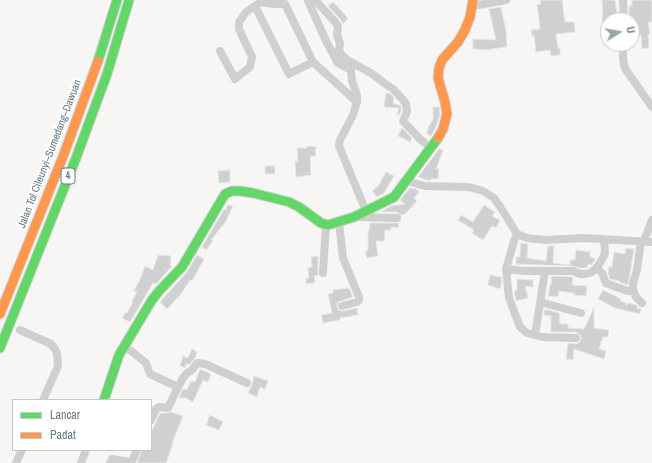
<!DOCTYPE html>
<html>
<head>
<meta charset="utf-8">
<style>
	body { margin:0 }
	#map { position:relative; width:652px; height:463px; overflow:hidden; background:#f7f6f5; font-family:"Archivo Narrow",sans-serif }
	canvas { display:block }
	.legend { position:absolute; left:12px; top:399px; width:140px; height:52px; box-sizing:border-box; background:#fff; border:1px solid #c2c9cf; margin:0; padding:5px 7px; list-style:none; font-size:12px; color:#667986 }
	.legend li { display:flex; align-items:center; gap:8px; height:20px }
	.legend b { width:20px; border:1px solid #c2c9cf }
	.north { position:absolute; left:600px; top:12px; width:40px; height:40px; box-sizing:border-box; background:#fff; border:1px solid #c2c9cf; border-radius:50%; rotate:79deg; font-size:11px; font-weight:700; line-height:16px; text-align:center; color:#667986 }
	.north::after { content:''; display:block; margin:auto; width:14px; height:18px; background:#99a5ad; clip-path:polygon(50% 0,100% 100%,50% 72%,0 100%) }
</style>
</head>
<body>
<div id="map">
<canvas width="652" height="463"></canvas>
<ul class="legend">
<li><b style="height:5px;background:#63d668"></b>Lancar</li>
<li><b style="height:5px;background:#ff974d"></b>Padat</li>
</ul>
<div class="north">U</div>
</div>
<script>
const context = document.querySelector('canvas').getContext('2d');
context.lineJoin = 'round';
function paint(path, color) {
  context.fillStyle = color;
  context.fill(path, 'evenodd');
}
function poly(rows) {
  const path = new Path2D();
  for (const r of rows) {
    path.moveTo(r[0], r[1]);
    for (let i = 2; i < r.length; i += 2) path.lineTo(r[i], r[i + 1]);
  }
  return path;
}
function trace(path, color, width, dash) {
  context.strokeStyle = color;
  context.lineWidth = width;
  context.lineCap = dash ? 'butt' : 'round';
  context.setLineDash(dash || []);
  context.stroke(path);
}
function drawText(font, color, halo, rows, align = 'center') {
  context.font = font + ' "Archivo Narrow",sans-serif';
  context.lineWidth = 4;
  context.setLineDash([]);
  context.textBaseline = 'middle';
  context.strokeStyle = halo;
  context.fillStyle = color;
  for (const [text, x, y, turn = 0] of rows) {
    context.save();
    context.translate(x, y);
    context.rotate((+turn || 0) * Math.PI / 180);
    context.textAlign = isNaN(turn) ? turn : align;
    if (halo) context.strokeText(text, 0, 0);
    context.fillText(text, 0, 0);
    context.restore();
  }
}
const building = poly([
	[540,0,562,0,565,22,574,22,575,32,556,34,558,49,560,48,560,55,551,56,550,50,536,52,534,36,532,36,531,30,540,29,537,5,541,4,540,0],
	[602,0,615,0,618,20,608,20,608,38,602,38,602,32,603,31,602,16,603,16,602,0],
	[632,0,652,0,652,22,648,22,650,34,648,35,649,48,642,49,641,35,632,36,632,20,629,20,629,6,632,6,632,0],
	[333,2,348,18,343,24,341,20,328,6,333,2],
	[501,7,507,35,506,36,507,47,491,49,491,50,473,49,473,39,496,40,489,9,501,7],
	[386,93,390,94,394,98,393,103,401,106,401,111,399,115,397,114,399,108,384,107,386,93],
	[433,107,439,107,440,115,436,127,431,136,426,133,429,128,428,127,433,120,433,107],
	[402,128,412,138,410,142,398,136,402,128],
	[307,146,316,147,315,156,310,156,311,175,296,177,295,162,298,161,297,148,307,148,307,146],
	[439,149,443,150,436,169,439,169,438,179,430,179,430,181,418,177,439,149],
	[265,166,275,166,275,174,265,174,265,166],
	[230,170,230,182,219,183,218,171,230,170],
	[386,172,394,176,384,193,377,197,372,191,379,185,386,172],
	[410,188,416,189,419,192,414,198,417,201,405,214,401,215,397,212,381,212,391,206,405,204,400,200,410,188],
	[227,205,233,206,226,221,211,240,213,241,206,250,202,247,224,209,226,210,227,205],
	[484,205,495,212,492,216,500,220,496,228,492,226,483,240,472,233,474,230,458,220,461,215,473,222,484,205],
	[370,223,399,223,398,228,391,227,391,230,385,230,384,241,376,241,378,256,367,258,365,251,368,251,368,231,369,231,370,223],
	[521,243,528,244,527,258,546,261,548,246,554,246,553,263,570,265,570,260,575,260,576,250,590,252,590,257,596,259,591,265,588,264,587,268,581,268,573,266,516,264,516,257,520,257,521,243],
	[626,248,634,249,628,285,619,282,620,281,610,279,608,273,609,267,612,267,614,252,625,254,626,248],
	[158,255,171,256,170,265,172,266,156,284,153,283,130,322,122,318,126,312,127,313,133,302,132,301,137,292,134,291,143,273,142,273,145,266,153,270,158,255],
	[197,255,204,259,197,272,192,281,190,280,181,294,167,309,160,302,187,272,197,255],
	[318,256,318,275,314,276,315,283,306,284,306,278,309,278,308,268,312,267,311,257,318,256],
	[490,275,501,277,502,282,500,289,488,285,490,275],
	[552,276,573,277,572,285,587,286,586,296,574,295,574,293,559,291,558,297,548,296,550,285,551,285,552,276],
	[517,279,533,280,533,287,525,286,528,298,516,301,514,291,517,290,517,279],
	[349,288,353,297,338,302,337,304,337,308,340,311,343,311,357,308,358,315,340,318,340,320,323,323,321,315,332,313,328,294,333,293,333,290,349,288],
	[603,290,621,299,620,301,626,303,626,305,627,305,628,303,637,305,637,308,641,309,640,314,615,308,598,299,603,290],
	[594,308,594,328,609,330,608,337,603,337,599,349,606,351,604,359,574,349,573,360,566,359,568,343,576,344,579,343,581,339,581,336,579,334,576,332,551,332,551,316,544,315,544,310,549,310,559,313,560,324,568,324,568,328,584,329,594,308],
	[192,349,197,352,195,358,189,365,186,364,185,368,180,366,183,356,188,358,192,349],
	[200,369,211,374,208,382,203,380,193,402,184,397,183,399,179,397,183,389,187,390,191,381,195,382,200,369],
	[254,376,268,381,265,389,260,387,257,397,248,393,252,385,254,376],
	[171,412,183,416,172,443,173,444,166,463,137,463,142,450,151,450,151,428,153,429,160,413,167,413,171,412],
	[210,415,223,422,219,430,206,425,210,415]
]);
paint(building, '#cfd0d1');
trace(building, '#e6e6e5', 1);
const fast = poly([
	[98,61,117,0],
	[0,348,76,158,107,74,129,0],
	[104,400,119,355,152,300,159,291,182,267,225,194,232,191,240,191,253,193,289,202,299,207,321,223,328,225,354,217,394,197,438,138]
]);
const slow = poly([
	[438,138,443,129,447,114,445,102,438,78,439,68,442,60,458,42,465,30,470,17,473,0],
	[0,314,64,154,98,61]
]);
trace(fast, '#d2d3d4', 11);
trace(slow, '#d2d3d4', 11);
trace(poly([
	[315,0,337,24,338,28,337,34,340,44,339,50,341,54,344,57,349,61,371,73,384,83,393,89,404,101,406,104,407,112,403,121,421,140,431,148],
	[623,0,624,20],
	[308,1,327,43,338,63,351,70,352,81,357,95,357,102],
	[255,6,289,74,313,62],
	[473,6,506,0],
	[623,44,623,57,624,65,626,70,652,107],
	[220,51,235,79,250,67,252,57,239,29,239,22,246,12,261,2,273,4,285,4,313,62,357,102,353,115,340,140,339,146,366,211],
	[407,181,425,186,469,187,483,191,494,198,501,208,517,234,527,238,545,240,583,238,634,241,652,242],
	[357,217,397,218],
	[339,222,343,258,359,297,359,300,357,302,342,306],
	[517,234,514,241,506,269,509,298,520,327,527,333,542,337,576,338],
	[641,241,637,270,633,283,633,290,636,297,642,303],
	[644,241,652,220],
	[596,268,602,273,606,283,627,291,633,290],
	[506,269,525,271,573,271,580,274,586,274,592,272,598,266,604,256,605,253,604,239],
	[323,273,326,224],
	[540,302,581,313],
	[20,330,51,344,55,349,57,353,58,366,43,400],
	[535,335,545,271],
	[125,346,146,363,150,374,178,387,168,408,159,407,156,409,151,420],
	[178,387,183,378,187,373,192,370,197,363,199,363,205,364,247,383],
	[16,463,22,450],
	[81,463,86,450],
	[110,463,112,459,129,462,132,461,137,450]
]), '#ced0d0', 8);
trace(fast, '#63d668', 9);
trace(slow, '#ff974d', 9);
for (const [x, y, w] of [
	[68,176,14]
]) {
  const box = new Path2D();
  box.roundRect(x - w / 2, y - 8, w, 16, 3);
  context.fillStyle = '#fff';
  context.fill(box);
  trace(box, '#667986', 1);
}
drawText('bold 10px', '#667986', null, [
	["4",68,176]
]);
drawText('11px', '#667986', '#fff', [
	["Jalan Tol Cileunyi–Sumedang–Dawuan",50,154,-69]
]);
</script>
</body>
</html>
